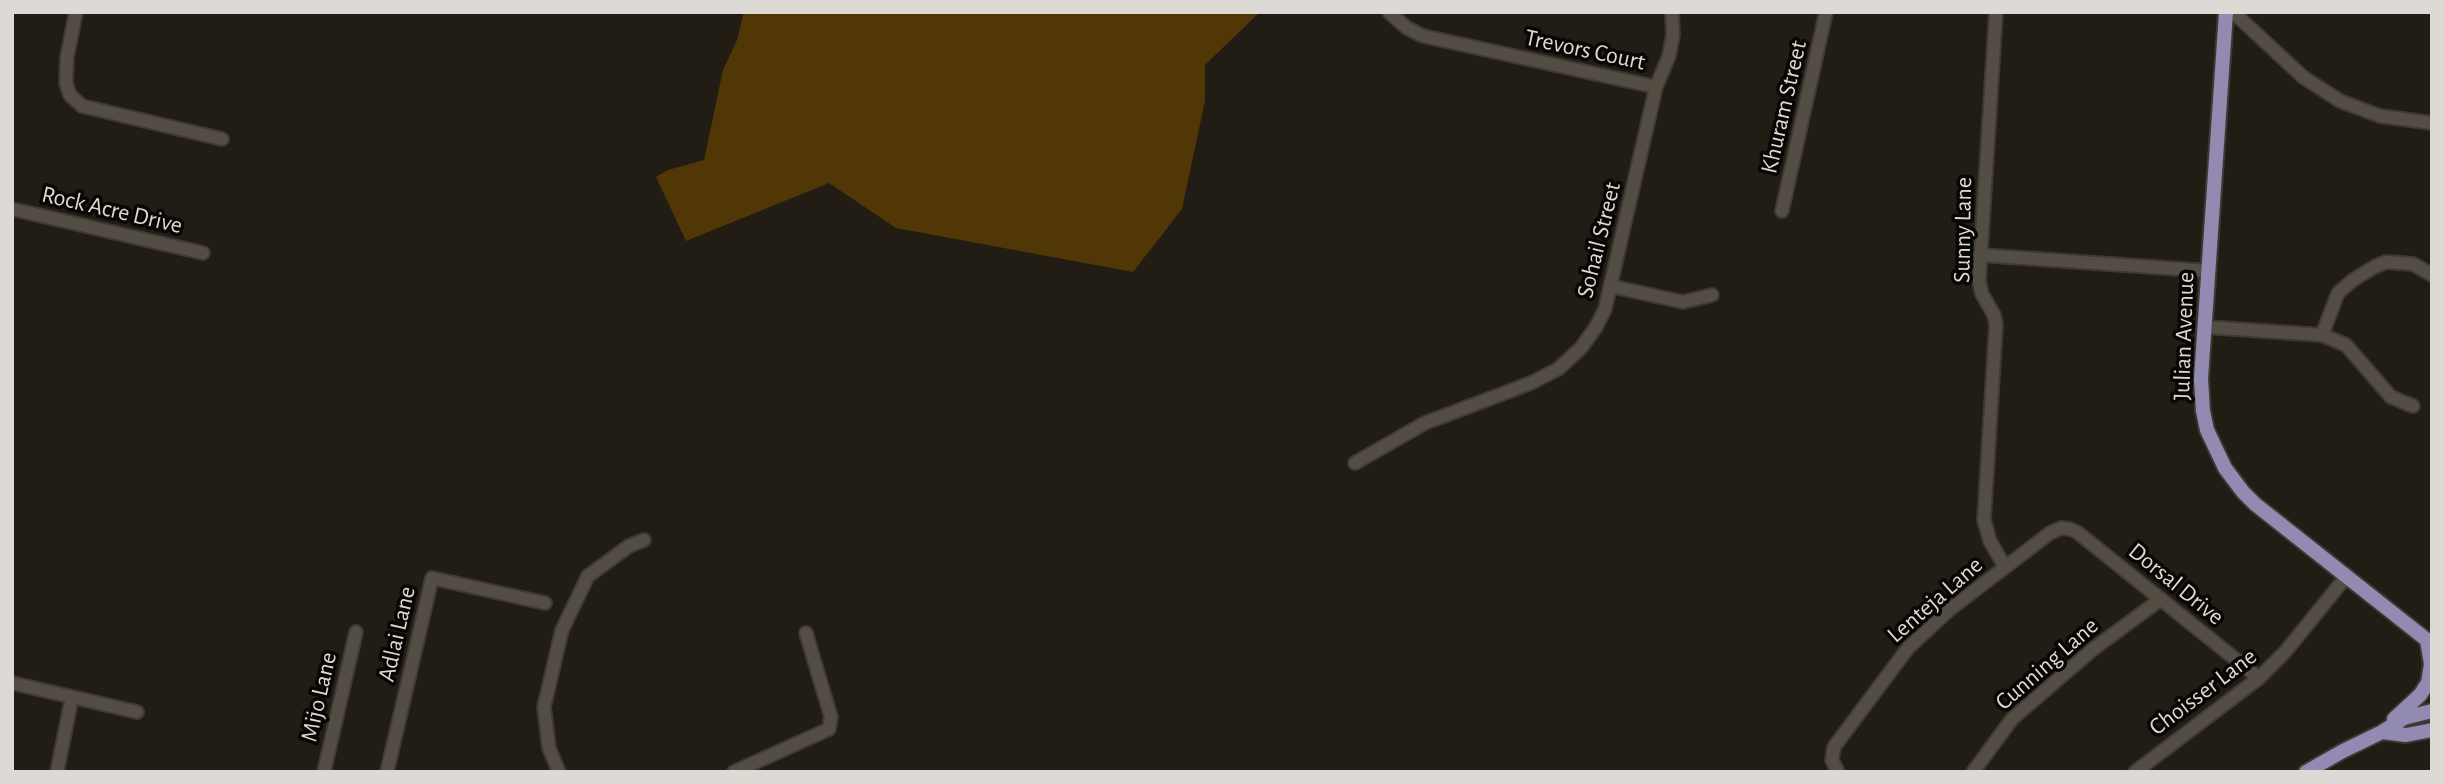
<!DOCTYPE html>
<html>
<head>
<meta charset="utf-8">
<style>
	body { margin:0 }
	#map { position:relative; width:2444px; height:784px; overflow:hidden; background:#211c14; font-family:"Alegreya Sans",sans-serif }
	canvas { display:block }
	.frame { position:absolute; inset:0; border:14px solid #ddd9d4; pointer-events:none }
</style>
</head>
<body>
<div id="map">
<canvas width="2444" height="784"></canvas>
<div class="frame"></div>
</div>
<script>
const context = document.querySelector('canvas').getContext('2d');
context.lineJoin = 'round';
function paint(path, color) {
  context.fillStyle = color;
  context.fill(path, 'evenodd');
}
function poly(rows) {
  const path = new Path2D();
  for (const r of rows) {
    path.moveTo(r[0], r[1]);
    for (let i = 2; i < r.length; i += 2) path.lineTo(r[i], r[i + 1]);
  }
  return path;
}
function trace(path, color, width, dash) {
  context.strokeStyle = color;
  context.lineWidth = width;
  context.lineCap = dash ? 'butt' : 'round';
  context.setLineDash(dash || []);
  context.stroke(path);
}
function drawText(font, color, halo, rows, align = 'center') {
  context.font = font + ' "Alegreya Sans",sans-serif';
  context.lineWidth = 7;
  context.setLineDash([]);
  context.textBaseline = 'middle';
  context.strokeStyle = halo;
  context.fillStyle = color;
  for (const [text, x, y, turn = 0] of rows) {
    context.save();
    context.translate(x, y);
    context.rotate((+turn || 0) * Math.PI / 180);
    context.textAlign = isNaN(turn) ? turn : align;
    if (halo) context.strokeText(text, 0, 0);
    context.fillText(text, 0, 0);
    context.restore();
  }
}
paint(poly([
	[744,12,1260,12,1205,65,1205,101,1182,209,1133,272,896,228,829,183,686,241,656,177,668,170,704,160,723,70,737,40]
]), '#513705');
const minor = poly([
	[76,12,67,57,66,83,70,95,82,106,222,139],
	[1389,12,1407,28,1423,36,1656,87],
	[1996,12,1979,281,1982,294,1994,315,1996,325,1984,520,1990,541,2005,567],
	[2233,12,2303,77,2340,101,2380,116,2432,123],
	[12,209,203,253],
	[1782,211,1826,12],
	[1980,255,2209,271],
	[1610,286,1683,302,1712,295],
	[2205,327,2322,335,2346,345,2391,397,2413,406],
	[2322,335,2338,293,2353,280,2374,267,2386,262,2413,264,2432,275],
	[1355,463,1425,423,1531,383,1558,369,1581,348,1596,327,1605,309,1656,87,1669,56,1673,35,1672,12],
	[12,683,137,712],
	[57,772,72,697],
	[324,772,356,632],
	[387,772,432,578,545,603],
	[559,772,549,748,544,707,562,630,588,576,629,546,644,540],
	[734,772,829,729,831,717,806,633],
	[1838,772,1832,760,1834,747,1908,648,1949,610,2050,533,2061,528,2070,529,2077,532,2259,678],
	[1973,772,2012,719,2092,650,2161,599],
	[2135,772,2259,678,2285,652,2346,577]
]);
const major = poly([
	[2226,12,2201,379,2203,411,2207,430,2225,468,2243,492,2255,504,2432,644],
	[2394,719,2420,695,2428,683,2431,664,2427,640],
	[2382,732,2406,735,2432,730],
	[2306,772,2343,751,2382,732,2404,718,2432,711]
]);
trace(minor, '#3d3934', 16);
trace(major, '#3d3934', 18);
trace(minor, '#544d44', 12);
trace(major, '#938ab1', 14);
drawText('24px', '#ddd9d4', '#090704', [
	["Trevors Court",1585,50,12],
	["Khuram Street",1784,107,-77],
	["Rock Acre Drive",112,210,13],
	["Sunny Lane",1963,230,-89],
	["Sohail Street",1599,240,-76],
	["Julian Avenue",2184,336,-88],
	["Dorsal Drive",2176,584,39],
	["Lenteja Lane",1935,600,-41],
	["Adlai Lane",397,634,-77],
	["Cunning Lane",2047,664,-41],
	["Choisser Lane",2203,692,-37],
	["Mijo Lane",319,697,-77]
]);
</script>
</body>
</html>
